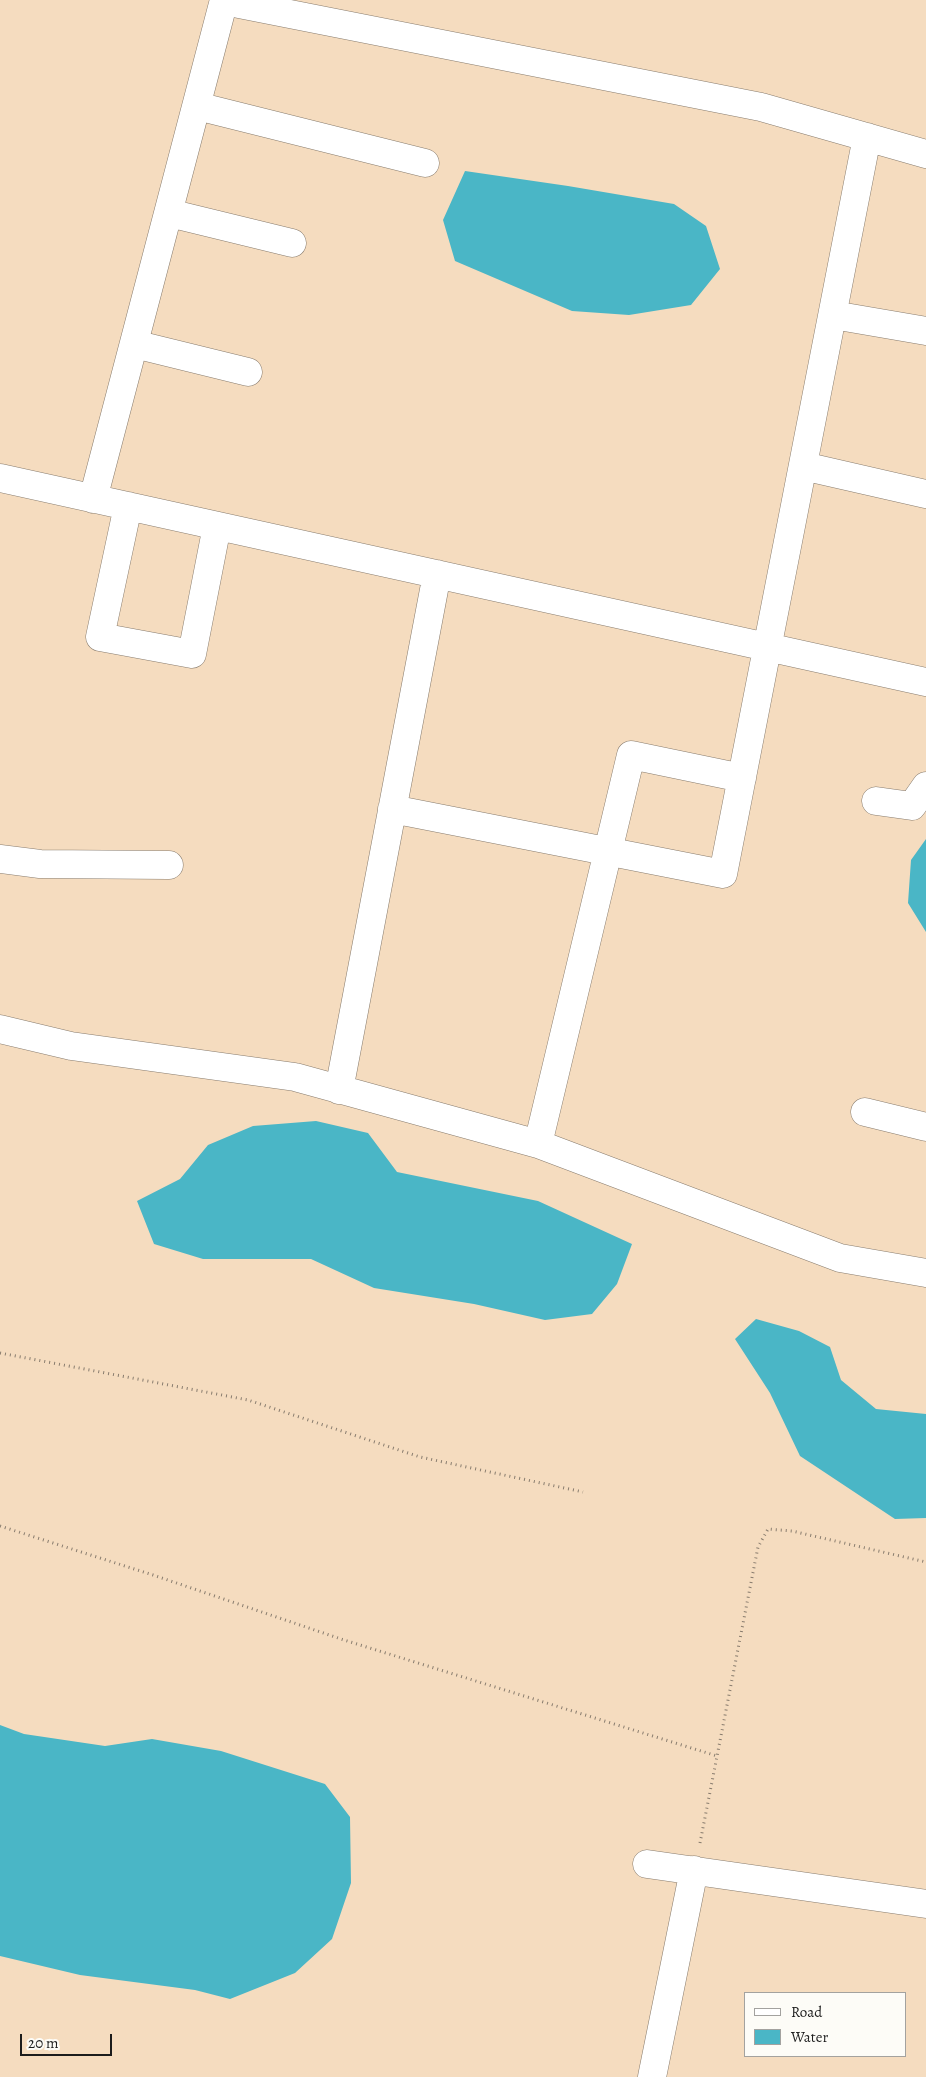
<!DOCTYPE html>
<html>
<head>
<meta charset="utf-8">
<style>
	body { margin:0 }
	#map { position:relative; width:926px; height:2077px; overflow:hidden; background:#f5dcbf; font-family:Alegreya,serif }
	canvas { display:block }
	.legend { position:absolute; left:744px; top:1992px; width:162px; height:65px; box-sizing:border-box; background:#fdfcf7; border:1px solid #a3a29f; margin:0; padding:6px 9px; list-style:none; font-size:15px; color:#1c1c1c }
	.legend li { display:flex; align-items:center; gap:10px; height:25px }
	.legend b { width:25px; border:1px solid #a3a29f }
	.scale { position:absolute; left:20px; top:2034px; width:92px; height:22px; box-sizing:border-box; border:2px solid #1c1c1c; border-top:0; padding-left:6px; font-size:15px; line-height:18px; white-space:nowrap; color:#1c1c1c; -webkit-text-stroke:4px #fdfcf7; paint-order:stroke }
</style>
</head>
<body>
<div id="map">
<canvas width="926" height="2077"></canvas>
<ul class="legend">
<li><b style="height:6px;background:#fff"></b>Road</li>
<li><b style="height:14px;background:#4ab6c6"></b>Water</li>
</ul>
<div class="scale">20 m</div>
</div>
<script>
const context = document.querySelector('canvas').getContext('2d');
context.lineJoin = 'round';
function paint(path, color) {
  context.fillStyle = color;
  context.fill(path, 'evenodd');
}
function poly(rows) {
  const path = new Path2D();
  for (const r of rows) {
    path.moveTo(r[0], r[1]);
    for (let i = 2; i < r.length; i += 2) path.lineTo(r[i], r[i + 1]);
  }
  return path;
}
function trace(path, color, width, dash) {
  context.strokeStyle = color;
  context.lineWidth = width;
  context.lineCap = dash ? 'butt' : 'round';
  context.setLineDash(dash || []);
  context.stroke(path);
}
paint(poly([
	[465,171,568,186,674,204,706,226,720,269,691,305,629,315,572,311,455,261,443,220],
	[926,839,926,932,908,903,911,860],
	[316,1121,368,1133,397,1172,538,1201,632,1244,617,1284,592,1314,545,1320,474,1304,374,1288,311,1259,203,1259,154,1244,137,1201,180,1179,208,1145,253,1126],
	[756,1319,799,1331,830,1347,841,1380,876,1409,926,1414,926,1518,895,1519,800,1456,770,1393,735,1339],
	[0,1725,24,1734,105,1746,152,1739,221,1751,325,1784,350,1817,351,1883,332,1939,295,1973,230,1999,195,1990,80,1975,0,1956]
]), '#4ab6c6');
const minor = poly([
	[224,1,761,107,926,154],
	[197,106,425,163],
	[169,213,292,243],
	[833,315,926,331],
	[134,344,248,372],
	[803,466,926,494],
	[0,478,926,682],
	[93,499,224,0],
	[128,506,100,637,192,654,217,526],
	[876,801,912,806,926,786],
	[392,809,723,874,867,137],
	[0,859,40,864,169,865],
	[0,1029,71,1046,295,1077,538,1144,840,1258,926,1273],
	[339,1090,437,574],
	[865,1112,926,1127],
	[538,1144,631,755,742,778],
	[647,1864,926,1904],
	[652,2077,694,1870]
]);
trace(minor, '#887c6e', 29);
trace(poly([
	[0,1353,248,1400,420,1457,583,1492],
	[0,1526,153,1575,344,1640,717,1756],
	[700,1843,758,1547,768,1529,792,1531,926,1562]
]), '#887c6e', 3, [1, 4]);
trace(minor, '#fff', 28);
</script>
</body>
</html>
